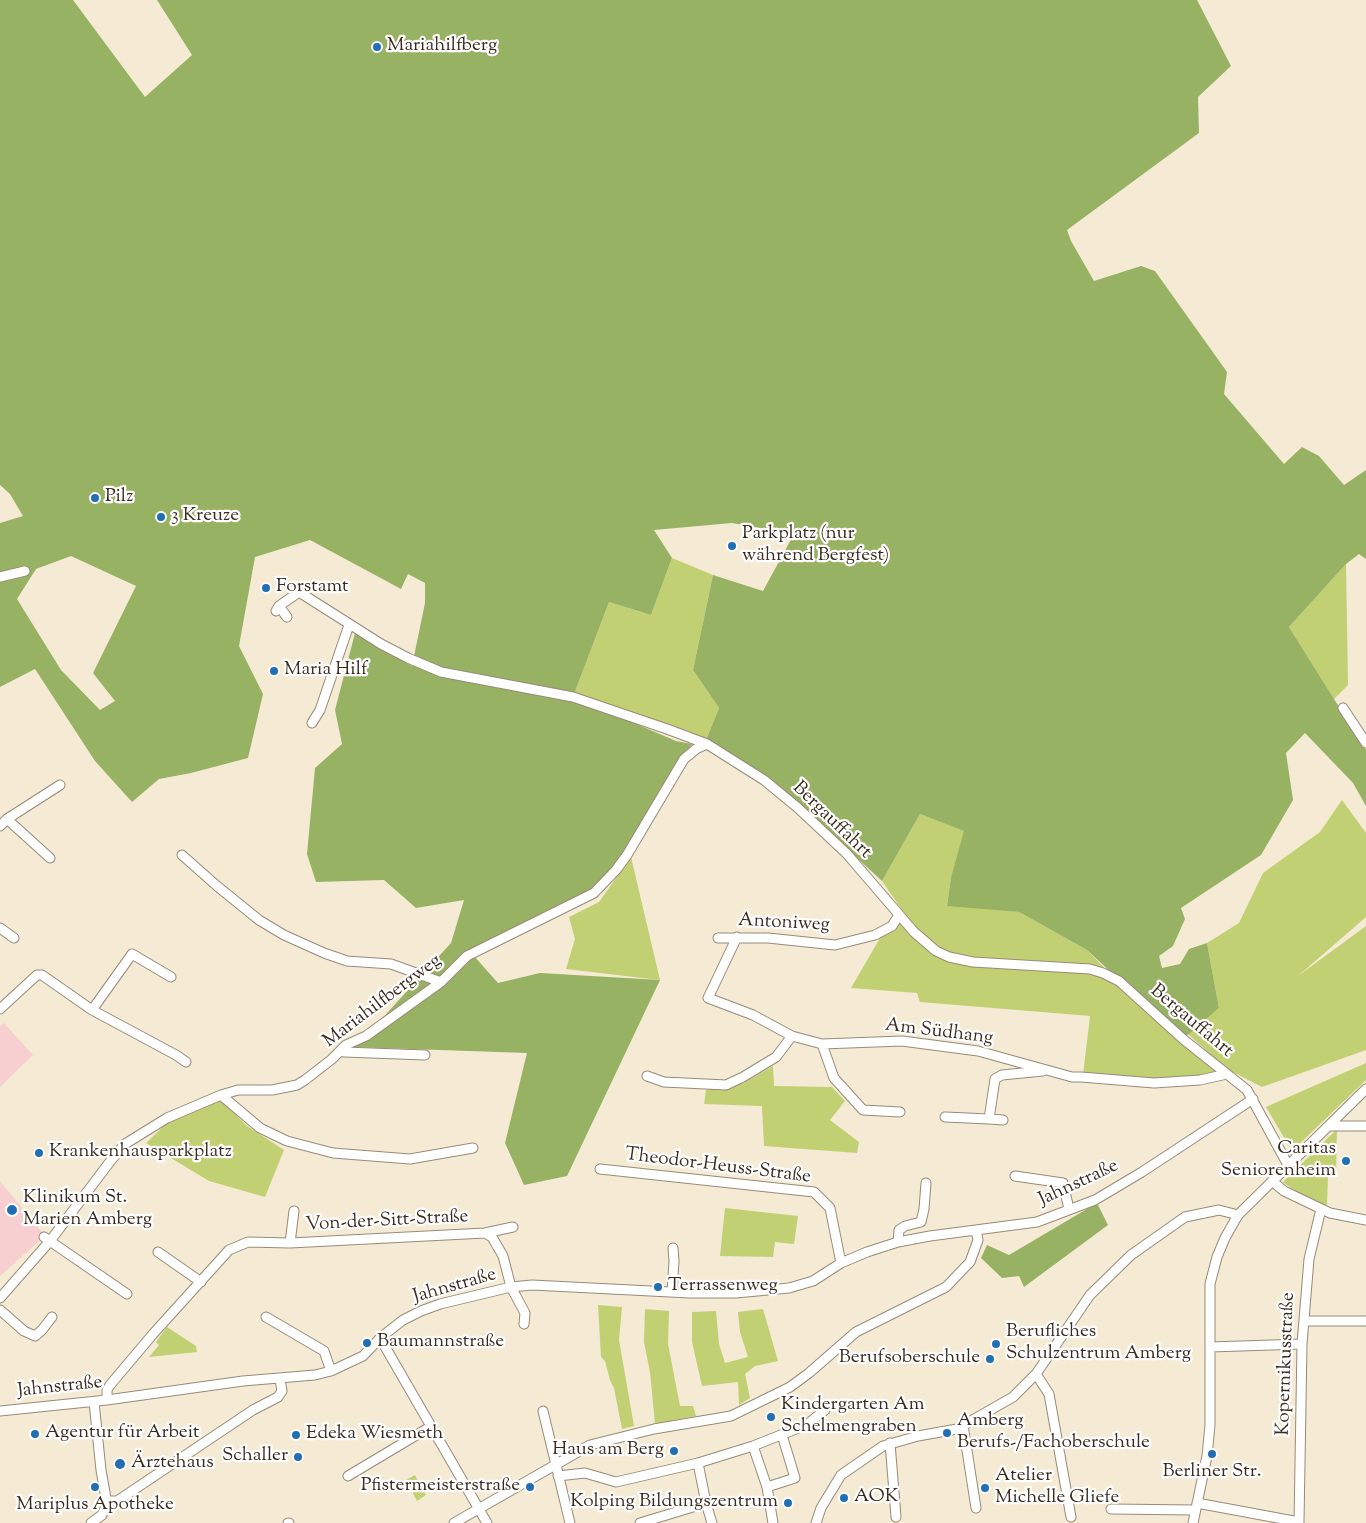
<!DOCTYPE html>
<html>
<head>
<meta charset="utf-8">
<style>
	body { margin:0 }
	canvas { display:block; background:#f5ead4 }
</style>
</head>
<body>
<canvas width="1366" height="1523"></canvas>
<script>
const context = document.querySelector('canvas').getContext('2d');
context.lineJoin = 'round';
function paint(path, color) {
  context.fillStyle = color;
  context.fill(path, 'evenodd');
}
function poly(rows) {
  const path = new Path2D();
  for (const r of rows) {
    path.moveTo(r[0], r[1]);
    for (let i = 2; i < r.length; i += 2) path.lineTo(r[i], r[i + 1]);
  }
  return path;
}
function trace(path, color, width, dash) {
  context.strokeStyle = color;
  context.lineWidth = width;
  context.lineCap = dash ? 'butt' : 'round';
  context.setLineDash(dash || []);
  context.stroke(path);
}
function drawText(font, color, halo, rows, align = 'center') {
  context.font = font + ' "Sorts Mill Goudy",serif';
  context.lineWidth = 4.5;
  context.setLineDash([]);
  context.textBaseline = 'middle';
  context.strokeStyle = halo;
  context.fillStyle = color;
  for (const [text, x, y, turn = 0] of rows) {
    context.save();
    context.translate(x, y);
    context.rotate((+turn || 0) * Math.PI / 180);
    context.textAlign = isNaN(turn) ? turn : align;
    if (halo) context.strokeText(text, 0, 0);
    context.fillText(text, 0, 0);
    context.restore();
  }
}
paint(poly([
	[4,1023,33,1055,0,1087,0,1026],
	[0,1181,45,1236,0,1276]
]), '#f7cfd1');
paint(poly([
	[672,558,713,575,693,670,719,708,706,740,573,697,609,602,651,615],
	[1346,564,1348,685,1334,699,1289,627],
	[1342,800,1366,833,1366,917,1298,976,1366,926,1366,1050,1262,1087,1227,1069,1188,1034,1219,1008,1207,943,1239,923,1263,873,1320,832],
	[920,814,965,831,951,877,947,905,1019,912,1087,950,1151,1016,1220,1073,1201,1078,1154,1080,1083,1075,1090,1016,920,1002,917,993,851,988,880,938,892,926,902,910,882,881],
	[631,857,660,980,566,969,575,939,569,917,599,902],
	[1366,1063,1366,1080,1292,1151,1266,1107],
	[773,1066,774,1086,832,1087,845,1101,830,1120,859,1142,857,1153,764,1146,762,1106,704,1104,706,1090,744,1083],
	[221,1100,247,1126,284,1150,265,1197,209,1181,146,1143,166,1124],
	[1337,1129,1336,1174,1328,1175,1327,1206,1299,1194,1283,1182],
	[725,1208,798,1216,794,1244,775,1242,773,1257,720,1256],
	[598,1305,622,1307,619,1340,634,1426,622,1429,614,1388,610,1380,605,1361,601,1357],
	[645,1309,669,1311,668,1344,680,1406,693,1406,696,1416,655,1424,650,1372,644,1342],
	[763,1309,778,1361,755,1366,745,1374,750,1398,739,1405,738,1382,702,1386,692,1342,692,1312,716,1311,719,1344,725,1363,748,1357,740,1332,738,1312],
	[167,1327,196,1346,197,1352,149,1357,159,1345,156,1342],
	[415,1475,426,1495,417,1501,406,1480]
]), '#c1d072');
paint(poly([
	[0,0,73,0,145,97,192,55,157,0,1197,0,1231,66,1198,97,1199,133,1067,230,1071,241,1094,281,1141,266,1155,271,1227,372,1224,394,1284,464,1302,447,1319,456,1344,485,1366,470,1366,559,1359,554,1346,564,1289,627,1366,750,1366,806,1353,783,1305,733,1286,753,1293,800,1261,855,1181,908,1185,919,1173,946,1159,956,1162,968,1180,964,1189,949,1207,943,1219,1008,1183,1039,1087,950,1019,912,947,906,951,877,964,831,920,814,882,881,827,830,706,740,719,708,693,670,713,575,763,591,794,534,732,523,654,530,672,558,651,615,609,602,573,697,676,741,692,744,597,893,474,956,498,983,540,973,660,980,567,1176,524,1185,505,1143,527,1053,352,1047,366,1036,451,943,464,900,416,908,384,880,316,882,307,854,315,768,342,744,335,710,355,633,412,666,425,603,425,583,408,574,401,589,310,540,255,557,239,646,263,694,248,758,191,773,159,779,132,802,95,761,35,669,0,687,0,523,23,516,10,494,0,485],
	[71,556,136,586,93,673,115,701,100,710,61,670,17,599,36,569],
	[1097,1203,1108,1225,1024,1287,1019,1276,1002,1278,981,1258,987,1245,1009,1255]
]), '#98b264');
const minor = poly([
	[0,577,25,571],
	[279,606,287,617],
	[276,611,279,606,299,592,381,644,408,658,441,672,573,697,667,729,707,744,764,780,798,808,847,854,914,932,936,951,949,957,973,962,1090,969,1103,973,1119,981,1183,1039,1247,1090,1288,1165],
	[1343,708,1366,743],
	[312,723,320,710,349,625],
	[7,819,50,858],
	[0,826,7,819,60,785],
	[182,855,217,886,259,920,284,935,324,953,347,961,391,964,441,982],
	[0,928,14,938],
	[737,937,708,998,753,1015,792,1036,822,1044,902,1041,978,1051,1072,1077,1081,1077,1154,1083,1200,1080,1227,1074],
	[718,938,768,938,835,945,875,935,892,926,899,915],
	[0,1009,37,975,42,975,92,1010,176,1055,186,1062],
	[92,1010,132,954,171,977],
	[822,1044,834,1078,863,1110,900,1112],
	[341,1050,344,1052,425,1055],
	[647,1076,664,1082,726,1085,743,1077,776,1057,792,1036],
	[221,1095,260,1128,287,1141,333,1153,410,1159,473,1148],
	[945,1117,989,1119,995,1079,1002,1075,1043,1071],
	[989,1119,1003,1120],
	[1330,1126,1366,1126],
	[600,1169,814,1192,830,1208,841,1263],
	[1015,1176,1063,1183,1069,1209],
	[1272,1181,1284,1191,1330,1213,1366,1220],
	[485,1233,492,1237,503,1256,511,1287,525,1313,524,1324],
	[44,1237,127,1294],
	[898,1242,899,1230,905,1226,921,1222,924,1209,926,1183],
	[290,1243,294,1211],
	[158,1252,201,1282],
	[672,1292,674,1261,673,1248],
	[0,1298,50,1241,112,1159,125,1144,167,1118,221,1095,238,1090,272,1090,297,1085,305,1080,332,1059,346,1045,366,1036,441,982,467,956,594,893,616,870,627,855,684,759,696,749,707,744],
	[0,1310,24,1331,35,1336,42,1330,52,1317],
	[266,1317,324,1351,331,1371],
	[1304,1321,1366,1321],
	[380,1338,487,1523],
	[1210,1347,1302,1344],
	[1036,1374,1049,1394,1071,1517],
	[107,1400,107,1390,110,1385,153,1334,229,1250,248,1242,290,1243,485,1233,513,1227],
	[0,1411,107,1400,243,1381,315,1375,331,1371,363,1356,380,1338,403,1320,421,1311,440,1304,511,1287,532,1285,690,1293,736,1293,789,1288,813,1281,841,1263,867,1252,898,1242,930,1236,1037,1222,1095,1200,1142,1172,1253,1099],
	[543,1411,570,1523],
	[963,1425,976,1508],
	[890,1443,896,1517],
	[753,1446,767,1487,773,1523],
	[698,1463,706,1503,712,1523],
	[348,1476,430,1427],
	[558,1476,585,1473,616,1482,698,1463,753,1446,801,1427,809,1423,825,1410],
	[767,1487,795,1478,782,1435],
	[107,1501,117,1501,253,1410,278,1397,282,1391,280,1379],
	[1197,1503,1299,1522,1302,1344,1309,1259,1321,1209],
	[1111,1509,1195,1510],
	[91,1523,102,1515,107,1504,101,1470,94,1402],
	[288,1523,289,1523],
	[454,1523,590,1445,654,1429,731,1416,790,1387,809,1373,856,1332,946,1287,970,1262,978,1240,976,1230],
	[640,1523,706,1503],
	[816,1523,821,1508,841,1475,883,1446,918,1436,957,1429,1013,1397,1036,1374,1090,1295,1131,1255,1185,1217,1219,1210,1238,1215],
	[1193,1523,1207,1456,1210,1425,1210,1284,1217,1257,1225,1238,1238,1215,1366,1089]
]);
trace(minor, '#988a79', 11);
trace(minor, '#fff', 9);
for (const [x, y, r, color] of [
	[377,47,5,"#1f6fb2"],
	[95,498,5,"#1f6fb2"],
	[161,517,5,"#1f6fb2"],
	[732,546,5,"#1f6fb2"],
	[266,588,5,"#1f6fb2"],
	[274,671,5,"#1f6fb2"],
	[39,1153,5,"#1f6fb2"],
	[1346,1161,5,"#1f6fb2"],
	[12,1210,6,"#1f6fb2"],
	[658,1287,5,"#1f6fb2"],
	[367,1343,5,"#1f6fb2"],
	[996,1344,5,"#1f6fb2"],
	[990,1359,5,"#1f6fb2"],
	[771,1417,5,"#1f6fb2"],
	[947,1433,5,"#1f6fb2"],
	[35,1434,5,"#1f6fb2"],
	[296,1435,5,"#1f6fb2"],
	[674,1451,5,"#1f6fb2"],
	[1212,1454,5,"#1f6fb2"],
	[298,1457,5,"#1f6fb2"],
	[120,1464,6,"#1f6fb2"],
	[95,1487,5,"#1f6fb2"],
	[530,1487,5,"#1f6fb2"],
	[985,1488,5,"#1f6fb2"],
	[844,1498,5,"#1f6fb2"],
	[788,1503,5,"#1f6fb2"]
]) {
  const dot = new Path2D();
  dot.arc(x, y, r, 0, 2 * Math.PI);
  context.fillStyle = color;
  context.fill(dot);
  trace(dot, '#fff', 2);
}
drawText('19px', '#3b2a1e', '#fff', [
	["Mariahilfberg",387,47],
	["Pilz",105,498],
	["3 Kreuze",171,517],
	["Parkplatz (nur",742,535],
	["während Bergfest)",742,557],
	["Forstamt",276,588],
	["Maria Hilf",284,671],
	["Caritas",1336,1150,"right"],
	["Seniorenheim",1336,1172,"right"],
	["Krankenhausparkplatz",49,1153],
	["Klinikum St.",23,1199],
	["Marien Amberg",23,1221],
	["Terrassenweg",668,1287],
	["Berufliches",1006,1333],
	["Schulzentrum Amberg",1006,1355],
	["Baumannstraße",377,1343],
	["Berufsoberschule",980,1359,"right"],
	["Kindergarten Am",781,1406],
	["Schelmengraben",781,1428],
	["Amberg",957,1422],
	["Berufs-/Fachoberschule",957,1444],
	["Agentur für Arbeit",45,1434],
	["Edeka Wiesmeth",306,1435],
	["Haus am Berg",664,1451,"right"],
	["Schaller",288,1457,"right"],
	["Ärztehaus",131,1464],
	["Berliner Str.",1212,1473,"center"],
	["Atelier",995,1477],
	["Michelle Gliefe",995,1499],
	["Pfistermeisterstraße",520,1487,"right"],
	["AOK",854,1498],
	["Kolping Bildungszentrum",778,1503,"right"],
	["Mariplus Apotheke",95,1506,"center"]
], 'left');
drawText('19px', '#3b2a1e', '#fff', [
	["Bergauffahrt",831,821,44],
	["Antoniweg",784,924,3],
	["Mariahilfbergweg",383,1002,-37],
	["Bergauffahrt",1191,1022,40],
	["Am Südhang",939,1033,7],
	["Theodor-Heuss-Straße",718,1167,7],
	["Jahnstraße",1079,1184,-25],
	["Von-der-Sitt-Straße",387,1222,-3],
	["Jahnstraße",455,1287,-16],
	["Kopernikusstraße",1287,1364,-88],
	["Jahnstraße",60,1388,-6]
]);
</script>
</body>
</html>
